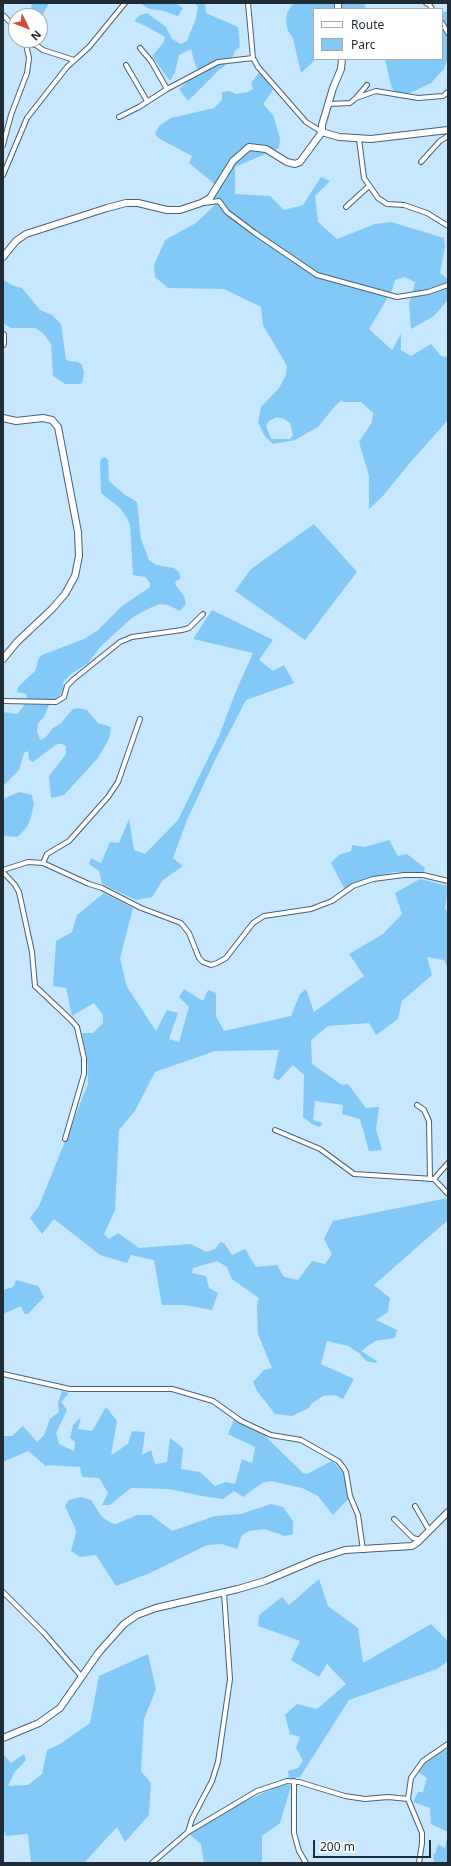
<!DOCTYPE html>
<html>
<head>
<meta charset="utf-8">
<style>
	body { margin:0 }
	#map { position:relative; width:451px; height:1866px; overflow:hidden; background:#c6e7fe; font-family:"Noto Sans",sans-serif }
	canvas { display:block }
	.frame { position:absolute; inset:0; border:4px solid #202c35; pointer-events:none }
	.legend { position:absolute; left:313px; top:8px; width:130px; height:52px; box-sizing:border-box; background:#fff; border:1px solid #a6abae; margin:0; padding:5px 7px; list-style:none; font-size:12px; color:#202c35 }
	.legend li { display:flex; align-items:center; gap:8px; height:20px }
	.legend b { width:20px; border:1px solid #a6abae }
	.north { position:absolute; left:8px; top:8px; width:40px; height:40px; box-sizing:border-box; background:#fff; border:1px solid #a6abae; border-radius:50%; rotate:133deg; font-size:11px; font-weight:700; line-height:16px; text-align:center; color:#202c35 }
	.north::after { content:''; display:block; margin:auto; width:14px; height:18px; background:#d6483b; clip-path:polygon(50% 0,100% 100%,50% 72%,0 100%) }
	.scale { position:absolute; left:313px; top:1840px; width:118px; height:18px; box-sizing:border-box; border:2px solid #202c35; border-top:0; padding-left:5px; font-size:12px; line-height:14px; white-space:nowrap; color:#202c35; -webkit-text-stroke:3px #fff; paint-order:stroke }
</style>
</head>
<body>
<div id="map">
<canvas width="451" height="1866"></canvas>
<div class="frame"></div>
<ul class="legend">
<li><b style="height:5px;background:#fff"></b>Route</li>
<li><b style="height:11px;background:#82c9f8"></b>Parc</li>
</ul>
<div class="north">N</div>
<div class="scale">200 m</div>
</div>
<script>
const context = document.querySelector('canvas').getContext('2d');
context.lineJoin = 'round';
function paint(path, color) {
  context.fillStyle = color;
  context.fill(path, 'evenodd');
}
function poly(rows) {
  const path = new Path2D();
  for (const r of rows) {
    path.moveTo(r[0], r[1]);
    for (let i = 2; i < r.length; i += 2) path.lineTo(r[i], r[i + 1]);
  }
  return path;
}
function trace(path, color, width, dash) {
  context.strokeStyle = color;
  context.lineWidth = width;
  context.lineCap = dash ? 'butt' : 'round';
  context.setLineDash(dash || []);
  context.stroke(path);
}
paint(poly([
	[32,3,49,3,40,20,40,16,30,16],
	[139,3,176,3,183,8,178,16,164,11,150,9],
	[195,3,205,3,206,13,238,27,240,47,235,51,230,62,219,70,188,101,179,89,199,72,195,64,191,49,179,55,175,72,170,81,152,56,164,42,165,37,146,26,134,21,140,15,147,13,166,27,172,39,181,44,187,41,196,18,198,7],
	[293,3,364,3,366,9,314,9,314,59,316,59,301,73,293,38,288,31,286,22,287,13],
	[446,11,448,14,448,57,444,69,431,83,406,95,396,94,391,86,385,59,442,59,442,13],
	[261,70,273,90,263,104,273,115,280,138,279,148,235,167,235,194,270,196,284,210,303,205,321,177,330,181,315,196,318,222,337,239,375,224,391,222,444,238,445,247,440,273,448,279,448,300,434,316,411,329,409,302,412,296,415,282,404,277,395,280,392,290,369,329,392,350,401,334,401,350,411,356,431,344,441,356,448,357,448,420,409,464,382,497,369,509,369,476,359,442,372,422,373,413,361,402,343,402,342,400,335,406,318,427,295,440,273,444,264,435,258,422,261,407,279,388,286,375,287,366,263,325,261,307,224,289,168,288,155,277,154,265,165,240,196,223,218,202,201,203,218,187,189,163,192,156,160,139,155,134,159,126,171,118,214,108,222,100,222,92,229,91,236,94,248,92,253,89,251,83],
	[277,417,284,419,290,423,293,435,290,439,271,439,266,426,269,421],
	[3,280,14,286,22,288,40,310,52,315,61,324,66,359,69,361,78,362,82,365,84,373,82,383,79,384,65,384,53,376,51,344,43,333,35,328,11,328,4,324],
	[105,457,108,460,109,481,125,495,137,502,141,539,149,560,156,565,174,568,178,571,180,575,180,579,176,581,175,584,184,596,186,604,180,611,168,605,160,604,152,607,133,617,101,646,88,663,71,674,63,682,64,688,61,694,49,705,44,717,38,723,37,731,40,740,45,738,53,728,61,723,73,709,78,708,87,710,98,723,111,727,109,739,98,758,64,795,51,798,49,776,66,754,66,746,62,744,57,744,33,762,29,760,28,751,24,753,19,770,3,786,3,712,17,714,23,707,27,698,26,694,17,692,18,687,35,671,39,658,42,655,84,639,98,630,122,606,150,587,150,583,145,577,133,575,130,525,127,518,120,508,101,493,100,463,101,459],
	[314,524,357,572,305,640,235,591,251,569],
	[212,610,273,640,259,660,273,671,284,665,294,683,246,700,217,756,187,820,173,858,183,866,163,880,152,897,136,900,102,884,99,871,89,864,91,858,101,863,110,842,119,843,129,819,134,850,145,854,178,820,219,736,236,691,253,653,193,639],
	[19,792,32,795,34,804,31,817,28,825,20,835,17,837,3,836,3,799],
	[389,840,398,856,407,854,425,868,424,872,395,872,368,878,353,885,345,890,331,863,339,855,351,851,352,845,365,847],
	[420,879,448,886,445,909,448,912,448,969,444,960,427,957,432,975,402,1001,398,1019,376,1035,369,1023,328,1026,311,1040,312,1064,342,1085,348,1084,366,1108,379,1107,376,1129,382,1150,369,1151,360,1119,342,1114,343,1105,315,1101,313,1120,323,1123,320,1127,312,1124,303,1117,304,1075,293,1065,279,1080,273,1078,279,1050,215,1051,155,1072,135,1111,119,1130,115,1210,104,1234,109,1239,118,1233,139,1248,191,1244,206,1252,215,1249,220,1242,224,1243,232,1255,245,1249,256,1267,277,1265,284,1277,298,1280,312,1261,325,1264,332,1254,324,1239,333,1221,448,1198,448,1220,374,1285,390,1298,388,1312,376,1320,397,1330,395,1338,375,1341,361,1351,377,1361,376,1363,366,1361,359,1353,348,1346,327,1341,321,1364,354,1379,343,1399,335,1395,323,1396,311,1404,309,1408,292,1416,275,1414,257,1391,253,1382,264,1370,272,1368,258,1334,257,1305,259,1298,232,1279,227,1267,217,1261,193,1268,192,1273,206,1276,209,1288,218,1293,212,1310,184,1305,162,1305,154,1260,131,1255,127,1263,100,1255,54,1219,42,1234,30,1218,39,1206,88,1084,87,1057,81,1033,93,1033,103,1023,103,1015,94,1003,72,1016,66,988,53,986,56,941,72,932,77,915,104,893,133,908,120,958,127,987,156,1031,167,1010,178,1013,169,1039,179,1042,189,1007,179,997,184,989,203,1001,208,990,216,993,216,1016,224,1031,291,1016,300,994,306,989,314,1012,364,976,349,954,383,934,402,914,395,893],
	[16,1280,38,1286,44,1297,28,1314,24,1314,21,1306,3,1314,3,1290,13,1287],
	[62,1391,69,1393,61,1402,67,1410,56,1433,59,1444,74,1451,75,1442,70,1438,73,1425,81,1417,78,1429,92,1431,106,1407,117,1421,111,1455,128,1444,132,1431,145,1432,142,1455,151,1450,155,1464,167,1462,170,1438,183,1448,181,1469,200,1472,215,1486,226,1482,235,1484,242,1459,252,1463,255,1447,228,1434,234,1419,261,1432,303,1473,307,1474,332,1461,345,1474,349,1498,333,1515,318,1496,302,1488,271,1481,262,1483,243,1497,234,1491,223,1499,202,1496,169,1489,131,1488,110,1505,102,1505,108,1493,99,1478,82,1477,80,1467,47,1465,47,1467,28,1451,3,1462,3,1436,12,1436,23,1426,37,1442,44,1435,50,1419,59,1412,58,1403],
	[81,1497,91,1500,102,1517,111,1523,116,1524,137,1515,151,1515,172,1531,215,1516,241,1514,271,1504,283,1507,293,1521,293,1534,285,1536,264,1529,249,1531,242,1535,237,1549,222,1544,207,1545,150,1573,116,1586,96,1555,80,1557,71,1551,76,1533,75,1528,65,1506,69,1500],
	[319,1579,328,1606,358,1628,363,1663,431,1624,448,1641,448,1661,437,1669,349,1700,300,1777,289,1779,288,1771,298,1768,303,1761,296,1748,300,1737,290,1734,285,1715,297,1704,317,1709,346,1684,327,1664,319,1677,291,1660,300,1641,258,1626,259,1615,282,1597,289,1605],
	[148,1654,156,1689,144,1719,141,1771,151,1783,149,1815,125,1842,117,1827,84,1863,31,1863,28,1834,6,1836,3,1827,3,1754,11,1763,24,1754,26,1760,14,1773,8,1786,28,1785,42,1774,47,1750,60,1744,90,1723,99,1676],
	[448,1749,448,1863,434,1863,433,1853,435,1854,438,1844,445,1848,448,1832,431,1824,430,1808,413,1802,418,1792,423,1792,427,1778,418,1772,432,1756],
	[283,1784,291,1786,280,1823,262,1836,262,1863,204,1863,201,1844,189,1834,239,1804]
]), '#82c9f8');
const street = poly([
	[248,3,253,58,258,67,306,122,322,132],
	[426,3,429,4,432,9],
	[3,15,16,28],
	[442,23,448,33],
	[27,43,36,45,43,50,74,60],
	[140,48,151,61,167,89],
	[126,65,147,101],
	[356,98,376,91,418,98,443,96,448,92],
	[329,104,350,103,356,98,367,85],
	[119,117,139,107,167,89,218,62,253,58],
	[359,139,364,178,378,198,387,204,404,205,427,213,448,226],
	[3,145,11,115,27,73,29,58,25,40],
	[421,162,440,141,448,136],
	[3,175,27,118,67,67,89,47,125,3],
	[204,203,219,201,227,212,255,233,317,275,397,297,428,292,448,285],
	[346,207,369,186],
	[3,701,56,702,64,697,67,686,74,679,120,642,132,637,182,630,189,628,203,614],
	[43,863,47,854,69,841,108,797,118,782,140,719],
	[3,870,28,862,43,863,89,884,102,888,141,908,181,923,189,933,199,958,203,962,211,965,217,963,226,958,253,923,264,916,311,909,332,901,353,886,373,879,404,875,423,875,448,881],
	[3,872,15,885,19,892,32,952,35,986,71,1020,77,1027,79,1036,84,1058,84,1074,65,1139],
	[417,1105,424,1110,429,1121,430,1179],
	[275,1130,320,1149,354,1174,434,1179],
	[448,1163,434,1179,448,1194],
	[3,1374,70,1389,172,1389,213,1401,241,1421,271,1435,301,1440,338,1461,343,1467,346,1472,350,1496,358,1515,363,1550],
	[415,1506,429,1530],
	[394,1519,413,1538,421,1540],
	[3,1592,44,1633,81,1676],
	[294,1781,294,1833,299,1851,306,1863],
	[188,1832,257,1791,287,1781,299,1782,345,1796,365,1799,388,1797,408,1799],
	[152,1863,188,1832,192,1819,212,1781,218,1762,230,1679,224,1593],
	[419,1863,422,1843,422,1833,408,1799,411,1778,423,1761,448,1744]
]);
const secondary = poly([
	[338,3,338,9],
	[322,132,339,137,371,139,448,130],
	[3,257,16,241,26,234,107,208,126,203,138,203,167,210,180,210,201,203,210,198,233,161,249,147,266,149,287,162,295,164,300,162,322,132,322,125,333,88,341,69,342,59],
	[3,335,3,344],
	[3,418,16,421,43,418,52,420,58,427,78,532,79,556,75,576,65,594,52,609,17,642,3,659],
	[3,1738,39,1723,60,1708,99,1652,124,1624,137,1615,156,1608,238,1589,265,1581,317,1559,345,1550,412,1546,418,1542,448,1512]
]);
trace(street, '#456276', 6);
trace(secondary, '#456276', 8);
trace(street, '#fff', 4);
trace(secondary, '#fff', 6);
</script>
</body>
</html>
